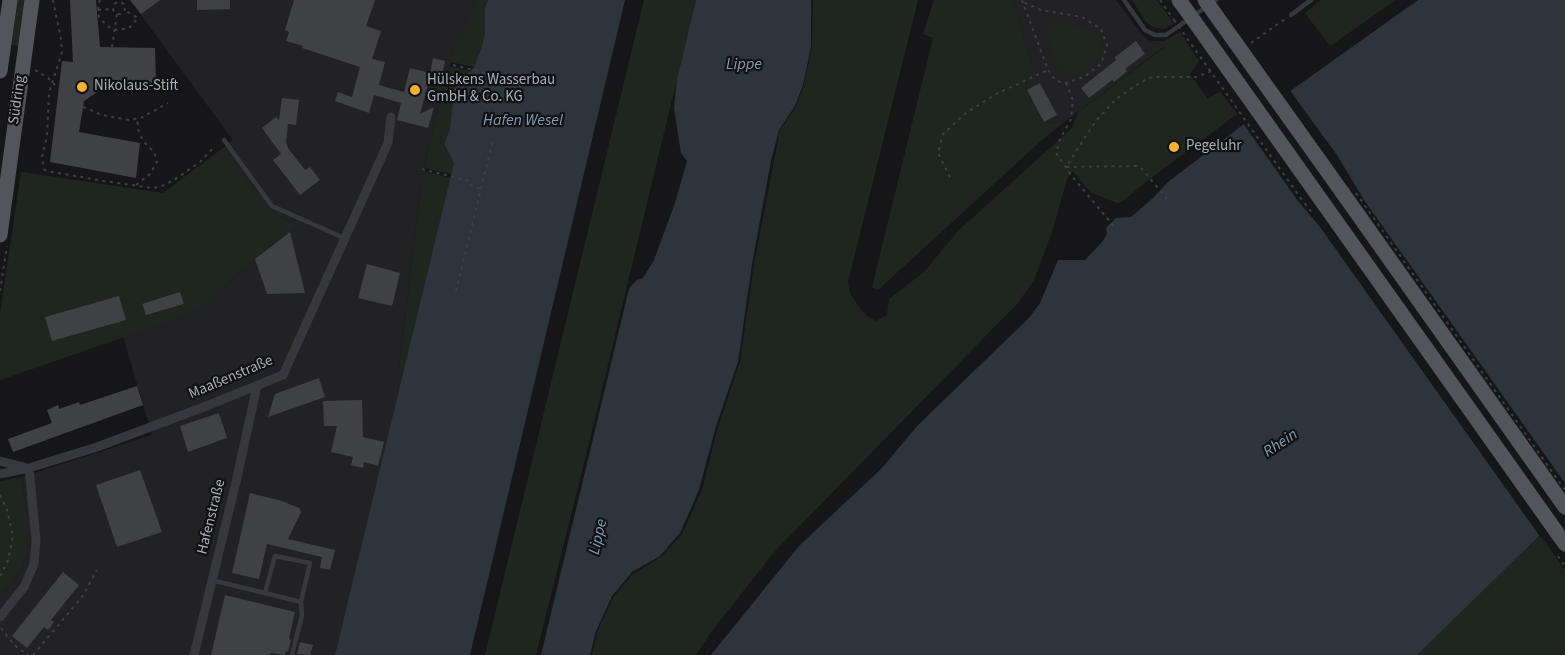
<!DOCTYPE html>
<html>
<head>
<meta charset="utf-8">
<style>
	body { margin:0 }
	canvas { display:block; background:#161618 }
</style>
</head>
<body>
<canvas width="1565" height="655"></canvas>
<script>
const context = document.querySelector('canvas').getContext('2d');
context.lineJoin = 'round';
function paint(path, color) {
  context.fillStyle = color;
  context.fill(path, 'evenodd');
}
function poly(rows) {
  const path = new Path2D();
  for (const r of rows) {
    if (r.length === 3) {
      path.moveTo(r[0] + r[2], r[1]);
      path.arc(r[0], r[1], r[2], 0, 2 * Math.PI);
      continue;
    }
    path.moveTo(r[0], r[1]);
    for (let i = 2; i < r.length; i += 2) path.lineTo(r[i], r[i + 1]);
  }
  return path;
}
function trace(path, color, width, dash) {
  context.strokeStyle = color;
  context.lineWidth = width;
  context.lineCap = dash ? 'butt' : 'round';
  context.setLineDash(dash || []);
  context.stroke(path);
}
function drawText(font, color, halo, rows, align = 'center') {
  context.font = font + ' "Source Sans 3",sans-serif';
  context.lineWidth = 4.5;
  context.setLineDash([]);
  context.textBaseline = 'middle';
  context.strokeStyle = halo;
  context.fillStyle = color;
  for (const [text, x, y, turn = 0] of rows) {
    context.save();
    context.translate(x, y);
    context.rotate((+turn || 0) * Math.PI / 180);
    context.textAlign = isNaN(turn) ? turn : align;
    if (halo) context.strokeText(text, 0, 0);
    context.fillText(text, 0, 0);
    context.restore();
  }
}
paint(poly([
	[130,0,476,0,458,46,455,44,423,171,399,365,406,368,335,655,0,655,0,596,21,570,26,557,26,511,22,477,152,435,123,336,194,313,255,259,299,226,269,210,223,148,233,140],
	[1013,0,1116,0,1143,36,1151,41,1164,41,1165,46,1063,123,1044,122,1027,90,1025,79,1032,65]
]), '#222225');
paint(poly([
	[15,0,26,0,19,46,9,44],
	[476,0,488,0,485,8,485,33,481,49,474,67,450,62,455,44,458,45],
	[644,0,696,0,593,427,536,655,485,655],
	[813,0,918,0,848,282,850,293,859,307,867,316,876,321,887,315,889,299,924,272,958,231,1072,128,1078,112,1165,47,1164,41,1180,32,1199,61,1190,74,1194,80,1208,99,1220,91,1237,114,1147,181,1122,202,1117,203,1090,192,1073,171,1067,179,1052,232,1034,280,1018,303,775,551,711,632,696,655,592,655,598,630,614,596,633,574,661,557,682,534,702,490,718,427,740,362,754,265,780,130,796,107,804,85,812,47],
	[934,0,1013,0,1032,65,1031,76,1025,79,1027,90,1044,122,1063,123,1043,139,878,290,872,287,933,38,923,34],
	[1132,0,1157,0,1174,24,1164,29,1152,27,1146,22],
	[1321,0,1396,0,1330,46,1305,13],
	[1050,20,1096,32,1099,36,1101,46,1097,58,1087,70,1077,75,1070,76,1065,74,1054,62,1046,27],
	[449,66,471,71,454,89,450,129,444,144,454,163,452,174,424,168],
	[223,148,269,210,299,226,255,259,194,313,0,380,0,314,21,172,163,193],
	[423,171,451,178,406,368,399,366],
	[22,477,26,511,26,557,21,570,0,596,0,481],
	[1540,535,1565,570,1565,655,1417,655]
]), '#1e261f');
paint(poly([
	[488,0,625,0,470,655,335,655,454,163,444,144,450,129,454,89,474,67,481,49,485,33,485,8],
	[696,0,811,0,811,47,803,85,795,106,779,130,771,161,752,264,738,362,716,426,699,490,680,533,660,556,632,572,612,596,596,631,590,655,541,655,628,293,630,287,637,280,643,278,654,260,675,203,687,161,681,153,674,108,677,79],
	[1418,0,1565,0,1565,517,1540,535,1417,655,711,655,799,546,881,469,919,424,1029,318,1040,303,1058,260,1085,260,1102,242,1107,234,1106,228,1116,218,1131,217,1153,198,1168,182,1244,124]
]), '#2c353c');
paint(poly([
	[1288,88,1337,155,1364,200,1565,483,1565,520,1541,538,1320,227,1298,201,1242,122]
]), '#161618');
paint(poly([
	[70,0,96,0,100,47,155,48,156,83,109,84,84,101,79,132,140,143,136,178,50,162,62,61,73,62],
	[130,0,160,0,141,14],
	[197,0,230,0,230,9,197,10],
	[294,0,375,0,366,26,381,31,372,59,385,62,379,85,404,92,410,68,430,73,433,58,445,61,442,76,431,73,420,114,434,107,428,128,397,120,401,103,374,95,369,113,335,101,338,92,352,97,360,67,302,48,303,46,286,41,289,32,285,30],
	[1136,41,1145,54,1125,69,1127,71,1114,82,1112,80,1089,98,1081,88,1116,60,1115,57],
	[1040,83,1057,115,1044,122,1027,90],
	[282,98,299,100,296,125,288,124,286,142,288,148,305,170,310,167,320,180,300,195,273,160,281,154,262,128,276,117,279,120],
	[290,232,305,293,267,294,255,259],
	[367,264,400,273,392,306,358,298],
	[180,292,184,304,146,315,142,304],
	[119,296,126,320,52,341,45,317],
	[319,378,325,397,268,417,275,394],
	[137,386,143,405,13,452,8,439,52,423,47,410,58,405,59,409,79,402,80,405],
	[362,400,363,437,384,442,378,466,364,462,363,468,351,465,353,457,331,452,337,426,324,426,323,401],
	[219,413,227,438,188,452,180,426],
	[140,470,162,532,117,547,96,485],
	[250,493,282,501,299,508,301,512,288,539,335,550,330,570,320,568,322,557,267,544,259,579,232,573],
	[63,572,79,585,51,620,54,622,48,630,44,627,27,648,12,636],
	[225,595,295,612,289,639,291,640,288,652,286,651,285,655,270,653,270,655,211,655],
	[300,642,313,645,310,655,297,654]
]), '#404145');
trace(poly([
	[53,0,61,39,62,52,49,93,47,136,42,157,44,169,47,171,104,181,152,188,160,187,174,180,200,162,215,146],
	[100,0,98,6,99,17,106,25,111,28,117,30,129,28,138,18,124,10],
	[1022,0,1048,70,1056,81,1066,83,1084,77,1101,64,1107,45,1101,29,1082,17,1041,10,1023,2],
	[1160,0,1174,20],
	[119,8,6],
	[98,10,113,9],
	[1251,43,1285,19],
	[112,47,117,13],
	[453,65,495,75,490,98],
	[35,70,48,78,59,89],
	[1066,83,1073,100,1071,119,1060,139,1056,153,1071,175,1117,230],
	[83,107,102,115,129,120,141,118,168,103],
	[422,169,469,181,470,185,481,189],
	[950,177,938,153,943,134,966,113,998,93,1048,70],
	[136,185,150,174,157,162,154,152,144,142,139,133,137,119],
	[1167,199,1142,169,1137,166,1066,167,1095,122,1116,99,1135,86,1148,78,1156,77,1196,77,1212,71],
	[0,291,7,246],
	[456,291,493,140],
	[0,495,7,510,13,536,8,560,0,577],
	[1,628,14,645,28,655],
	[33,655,82,597,97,570]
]), '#3d3f44', 2, [3, 4.5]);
trace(poly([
	[1124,0,1145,30,1155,35,1166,35,1216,0],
	[1291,15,1311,0],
	[224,140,272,206,344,238],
	[211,580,265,593,275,556,310,563,301,602,265,593],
	[292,655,302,615,301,602]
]), '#37383d', 4.5);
trace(poly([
	[0,461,24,467],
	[0,474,29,468,97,447,204,407,283,375,388,143,391,117],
	[0,617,24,587,34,564,36,540,29,468],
	[194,655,236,482,257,386]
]), '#37383d', 9);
trace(poly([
	[1179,0,1187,11],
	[0,71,10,0],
	[1342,192,1565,507],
	[0,235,32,0]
]), '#53555c', 15);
trace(poly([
	[1174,20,1302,200,1314,215],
	[1356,193,1565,490],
	[1558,556,1565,566]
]), '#3d3f44', 2, [3, 4.5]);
trace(poly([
	[1205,0,1342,192],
	[1187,11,1565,544]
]), '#53555c', 15);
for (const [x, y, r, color] of [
	[82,87,6,"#f2b134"],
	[415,90,6,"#f2b134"],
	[1174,147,6,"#f2b134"]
]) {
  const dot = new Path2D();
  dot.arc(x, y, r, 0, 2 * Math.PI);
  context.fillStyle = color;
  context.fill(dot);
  trace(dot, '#111113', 2);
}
drawText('15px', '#a8adb8', '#111113', [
	["Hülskens Wasserbau",427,81],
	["GmbH & Co. KG",427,98],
	["Nikolaus-Stift",94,87],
	["Pegeluhr",1186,147]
], 'left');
drawText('15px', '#a8adb8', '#111113', [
	["Südring",18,100,-82],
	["Maaßenstraße",231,378,-23],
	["Hafenstraße",212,517,-76]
]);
drawText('italic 16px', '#7f9bb3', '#111113', [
	["Lippe",744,65],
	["Hafen Wesel",523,121],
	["Rhein",1281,444,-34],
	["Lippe",599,537,-77]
]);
</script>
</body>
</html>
